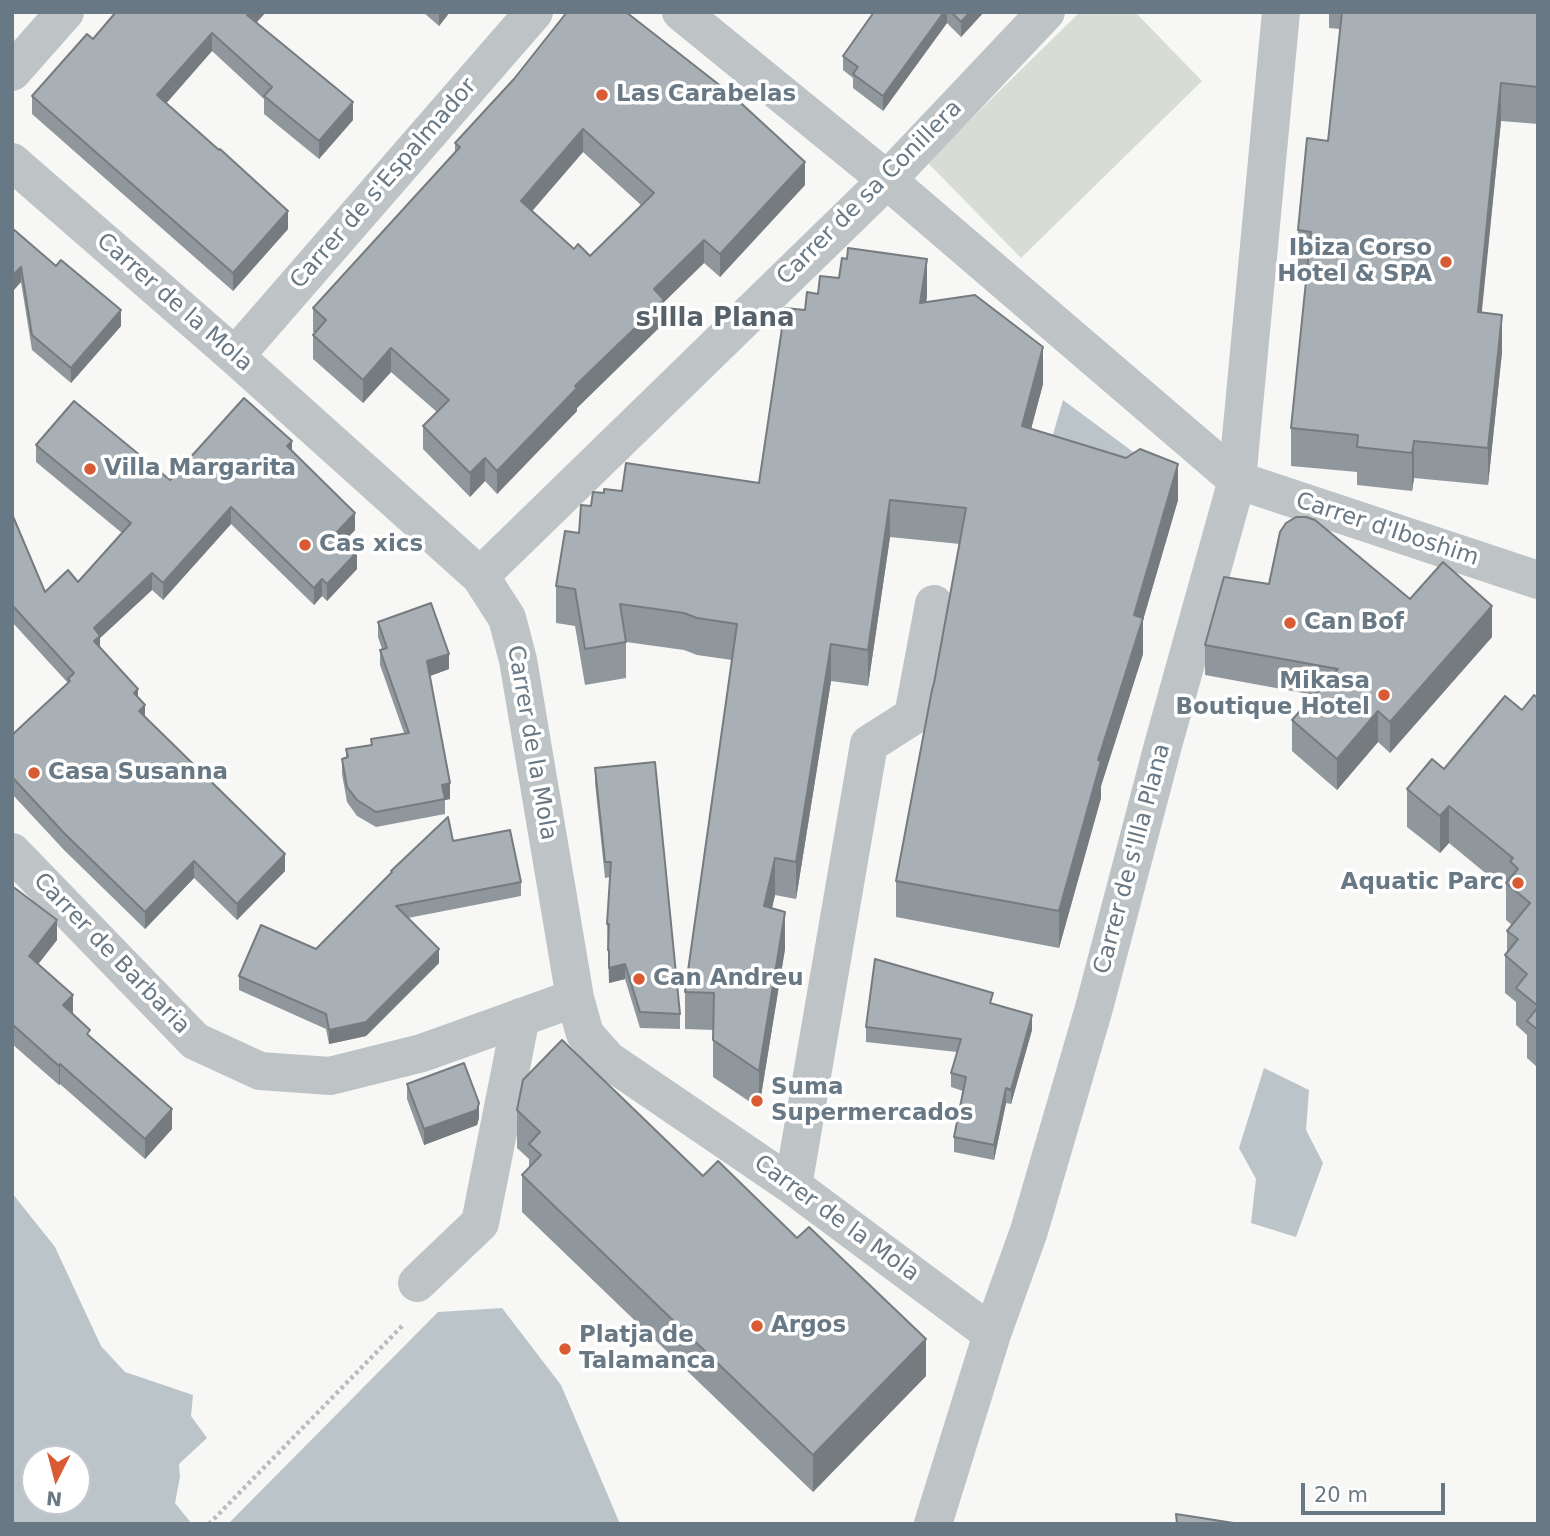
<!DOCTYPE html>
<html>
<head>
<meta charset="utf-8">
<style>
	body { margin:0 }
	#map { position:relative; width:1550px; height:1536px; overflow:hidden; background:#f7f7f5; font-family:"DejaVu Sans",sans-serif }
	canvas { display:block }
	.frame { position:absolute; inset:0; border:14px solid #687884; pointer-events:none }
	.north { position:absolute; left:21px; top:1445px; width:70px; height:70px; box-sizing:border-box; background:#fff; border:2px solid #c3c9ce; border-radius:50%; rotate:186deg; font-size:19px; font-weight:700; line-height:28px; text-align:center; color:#687884 }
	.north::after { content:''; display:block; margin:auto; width:24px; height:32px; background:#d95b33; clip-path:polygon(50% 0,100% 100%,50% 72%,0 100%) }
	.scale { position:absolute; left:1301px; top:1483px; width:144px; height:32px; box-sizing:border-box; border:4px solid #687884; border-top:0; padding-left:9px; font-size:21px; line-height:24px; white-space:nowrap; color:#687884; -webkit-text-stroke:5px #fff; paint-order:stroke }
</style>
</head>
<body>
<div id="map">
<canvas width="1550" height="1536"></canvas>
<div class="frame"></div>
<div class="north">N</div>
<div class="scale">20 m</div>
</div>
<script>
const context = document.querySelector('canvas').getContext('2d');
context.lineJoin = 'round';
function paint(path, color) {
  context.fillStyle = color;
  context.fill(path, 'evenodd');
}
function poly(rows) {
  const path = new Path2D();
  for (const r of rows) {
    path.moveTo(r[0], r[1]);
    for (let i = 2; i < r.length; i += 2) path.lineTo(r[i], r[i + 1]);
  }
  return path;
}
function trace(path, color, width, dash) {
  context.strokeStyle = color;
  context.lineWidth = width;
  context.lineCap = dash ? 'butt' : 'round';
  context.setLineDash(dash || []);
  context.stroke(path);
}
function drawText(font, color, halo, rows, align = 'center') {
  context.font = font + ' "DejaVu Sans",sans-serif';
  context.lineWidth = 7;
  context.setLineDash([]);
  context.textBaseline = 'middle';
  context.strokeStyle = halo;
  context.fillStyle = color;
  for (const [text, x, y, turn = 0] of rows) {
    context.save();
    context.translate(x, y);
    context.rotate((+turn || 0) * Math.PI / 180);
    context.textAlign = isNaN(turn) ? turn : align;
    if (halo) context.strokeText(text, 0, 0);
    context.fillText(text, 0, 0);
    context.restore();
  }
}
paint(poly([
	[1080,12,1135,12,1202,81,1021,258,927,162]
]), '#d7dcd4');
paint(poly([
	[1063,400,1136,454,1122,476,1047,455],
	[1264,1068,1309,1090,1306,1130,1323,1163,1296,1237,1251,1223,1256,1179,1239,1148],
	[12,1193,55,1247,101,1346,125,1372,193,1395,191,1416,207,1438,179,1464,180,1477,175,1503,192,1524,12,1524],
	[35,1459,77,1459,77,1501,35,1501],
	[502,1308,561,1385,620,1524,228,1524,438,1312]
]), '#bac4c9');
trace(poly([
	[209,1524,404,1324]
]), '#b9bcbe', 4.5, [3.5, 3.5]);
trace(poly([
	[681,12,887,180,1237,480,1538,580],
	[12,72,65,12],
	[12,162,235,356,480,576,507,618,518,660,575,998,585,1034,608,1060,793,1186,992,1334],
	[235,356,534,12],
	[480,576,887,180,1046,12],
	[12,852,195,1041,260,1071,330,1076,422,1053,575,998],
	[793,1186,869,744,913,716,934,604],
	[417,1283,480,1223,521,1017],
	[933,1524,992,1334,1029,1231,1094,1008,1162,749,1237,480,1281,12]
]), '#bec3c6', 38);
paint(poly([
	[116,12,266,12,257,22,353,120,319,159,264,114,264,99,212,51,166,103,288,229,233,291,32,114,32,96,93,39],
	[423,12,450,12,439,26],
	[874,12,984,12,961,37,947,23,883,111,853,88,853,78,843,70,843,56],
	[1329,12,1538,12,1538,124,1501,121,1481,313,1502,352,1488,485,1414,478,1412,491,1357,485,1357,472,1291,466,1291,428,1307,269,1298,268,1298,230,1328,141,1340,29,1329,28],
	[514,79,805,185,720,277,704,263,664,302,664,323,577,408,577,411,497,494,485,481,470,497,423,449,423,426,437,412,391,372,363,403,313,359,313,335,315,333,313,332,313,308,455,152,455,143],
	[583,152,641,205,590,256,574,249,532,211],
	[12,228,121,326,71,383,32,350,21,282,12,292],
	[818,294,927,296,926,302,1043,384,1031,429,1178,500,1143,620,1143,654,1101,786,1101,798,1059,948,896,917,896,881,934,683,960,544,890,537,868,686,831,681,796,899,775,895,772,908,785,949,759,1108,713,1077,713,1030,685,1029,685,992,732,660,697,655,684,650,626,642,626,678,585,685,575,626,556,623,556,586,579,533,591,506,604,493,622,491,759,483,805,310],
	[36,445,170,480,292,451,355,530,345,540,357,569,327,601,322,596,314,605,231,524,163,600,152,590,100,638,100,647,138,698,145,717,285,871,237,920,194,878,145,929,64,850,12,794,12,735,68,683,12,622,12,514,45,592,78,582,122,533,36,462],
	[1269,584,1410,599,1492,637,1390,753,1378,742,1337,790,1292,751,1292,720,1314,695,1205,675,1205,645],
	[378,622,449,669,430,676,450,799,445,800,445,814,376,827,357,816,347,802,342,774,342,759,346,757,346,749,371,745,371,739,404,733,380,665,380,650,382,649,378,637],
	[1538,698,1538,1076,1537,1067,1527,1058,1527,1035,1516,1025,1516,1002,1505,993,1505,955,1507,953,1507,931,1512,925,1506,920,1506,890,1449,843,1440,853,1407,827,1407,789,1444,769],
	[595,768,680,1014,680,1029,640,1028,625,979,609,983,607,924,610,877,605,878,595,783],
	[453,841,521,882,521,896,408,918,439,963,366,1036,329,1044,326,1029,239,990,239,976,316,949,391,874,391,871],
	[12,886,57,940,38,964,73,1014,90,1037,172,1129,145,1159,60,1084,59,1085,12,1044],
	[993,1004,1032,1030,1011,1104,1006,1103,994,1160,954,1152,954,1137,963,1091,951,1087,951,1073,957,1052,866,1042,866,1027],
	[407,1084,479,1118,477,1125,424,1145,407,1099],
	[517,1110,703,1176,926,1376,813,1492,522,1212,522,1175,529,1168,529,1159,517,1148]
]), '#90979c');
paint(poly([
	[250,12,266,12,247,33,247,15],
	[439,12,450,12,439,26],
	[944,12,947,12,947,23,883,111,883,96],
	[970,12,984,12,961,37,961,22],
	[212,33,212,51,157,114,157,95],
	[1501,83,1501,121,1478,350,1478,312],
	[353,102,353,120,319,159,319,141],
	[583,129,583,152,521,224,521,201],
	[805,162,805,185,720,277,720,254],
	[288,211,288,229,233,291,233,273],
	[704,240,704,263,664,302,664,323,577,408,577,411,497,494,497,471,575,386,654,289],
	[927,259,927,296,920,340,920,303],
	[21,267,21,282,12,292,12,276],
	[121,310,121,326,71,383,71,368],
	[1502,315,1502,352,1488,485,1488,448],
	[1043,347,1043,384,1022,463,1022,426],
	[391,348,391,372,363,403,363,380],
	[292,441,292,458,287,446],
	[1414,441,1414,478,1412,491,1412,453],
	[485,458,485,481,470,497,470,473],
	[1178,464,1178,500,1143,620,1143,654,1101,786,1101,798,1059,948,1059,911,1134,615],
	[890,500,890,537,868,686,868,650],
	[231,507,231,524,163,600,163,583],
	[355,513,355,530,337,549,337,532],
	[357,552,357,569,327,601,327,584],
	[152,573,152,590,100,638,100,653,94,658,94,628],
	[322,579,322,596,314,605,314,588],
	[1492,606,1492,637,1390,753,1390,722],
	[831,644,831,681,796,899,796,862],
	[449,654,449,669,427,677,427,661],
	[138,689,138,705,134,693],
	[145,705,145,722,139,711],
	[1378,711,1378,742,1337,790,1337,759],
	[450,783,450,799,445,800,442,785],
	[1449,806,1449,843,1440,853,1440,816],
	[285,854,285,871,237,920,237,904],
	[775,858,775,895,764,943,764,906],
	[194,861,194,878,145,929,145,912],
	[785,912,785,949,759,1108,759,1071],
	[57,920,57,940,29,976,29,956],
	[439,949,439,963,366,1036,329,1044,329,1030],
	[625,964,625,979,609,983,609,968],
	[73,995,73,1015,63,1005],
	[1032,1015,1032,1030,1011,1104,1011,1090],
	[60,1064,60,1084,59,1085,59,1066],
	[1006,1088,1006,1103,994,1160,994,1145],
	[479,1103,479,1118,477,1125,424,1145,424,1129],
	[172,1109,172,1129,145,1159,145,1139],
	[926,1339,926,1376,813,1492,813,1455]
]), '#767b7f');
const building = poly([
	[116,12,250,12,247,15,353,102,319,141,264,96,272,87,212,33,157,95,219,150,220,149,288,211,233,273,32,96,87,34,93,39,116,12],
	[567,12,626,12,731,94,805,162,720,254,704,240,654,289,664,300,575,386,577,388,497,471,485,458,470,473,423,426,449,400,391,348,363,380,313,335,326,320,313,308,460,147,455,143,514,79,567,12],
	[583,129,654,193,590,256,578,244,574,249,521,201,583,129],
	[874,12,944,12,883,96,853,74,858,67,843,56,874,12],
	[951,12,970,12,961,22,951,12],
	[1342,12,1538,12,1538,87,1501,83,1478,312,1502,315,1488,448,1414,441,1412,453,1357,447,1358,435,1291,428,1311,232,1298,230,1307,138,1328,141,1342,12],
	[12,228,56,266,61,260,121,310,71,368,32,335,21,267,12,276,12,228],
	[848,248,927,259,920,303,975,295,1043,347,1022,426,1126,458,1140,449,1178,464,1134,615,1143,618,1098,760,1101,761,1059,911,896,881,932,690,934,683,966,508,890,500,868,650,831,644,796,862,775,858,764,906,785,912,759,1071,713,1040,714,993,685,992,737,624,697,618,684,613,620,604,626,642,585,649,575,589,556,586,565,531,579,533,581,505,591,506,593,492,604,493,604,489,622,491,626,463,759,483,785,308,805,310,807,292,818,294,820,276,839,278,842,258,847,259,848,248],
	[244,398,292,441,287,446,355,513,337,532,357,552,327,584,322,579,314,588,231,507,163,583,152,573,94,628,100,636,94,641,138,689,134,693,145,705,139,711,285,854,237,904,194,861,145,912,64,833,12,777,12,735,70,681,68,679,74,673,12,605,12,514,45,592,68,570,78,582,131,523,36,445,74,401,170,480,244,398],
	[1296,517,1306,517,1315,520,1410,599,1443,562,1492,606,1390,722,1378,711,1337,759,1292,720,1338,669,1205,645,1224,577,1269,584,1280,532,1286,523,1296,517],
	[431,603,449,654,427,661,450,783,442,785,445,799,376,812,357,800,347,787,342,759,348,757,346,749,372,745,371,739,409,733,380,650,387,648,378,622,431,603],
	[1534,695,1538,698,1538,1006,1516,988,1527,974,1505,955,1518,939,1507,931,1530,903,1506,883,1518,869,1510,861,1513,858,1449,806,1440,816,1407,789,1432,759,1444,769,1505,696,1522,710,1534,695],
	[655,762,680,1014,640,1012,625,964,609,968,609,950,608,950,609,924,607,924,611,862,605,862,595,768,655,762],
	[448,817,453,841,510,830,521,882,396,906,439,949,366,1022,329,1030,326,1014,239,976,261,925,316,949,392,872,391,871,448,817],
	[12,886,57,920,29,956,73,995,63,1005,90,1030,87,1034,172,1109,145,1139,60,1064,59,1066,12,1024,12,886],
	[875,959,993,993,990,1003,1032,1015,1011,1090,1006,1088,994,1145,954,1137,966,1077,951,1073,961,1039,866,1027,875,959],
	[1538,1007,1538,1030,1527,1021,1538,1007],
	[562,1040,703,1176,718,1161,797,1238,809,1227,926,1339,813,1455,522,1175,541,1155,529,1144,540,1132,517,1110,523,1080,562,1040],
	[464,1063,479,1103,477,1110,424,1129,407,1084,464,1063],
	[1176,1514,1240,1524,1177,1524,1176,1514]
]);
paint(building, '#a8b0b5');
trace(building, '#767b7f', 2);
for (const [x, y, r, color] of [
	[602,95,7,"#d95b33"],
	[1446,262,7,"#d95b33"],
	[90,469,7,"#d95b33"],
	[305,545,7,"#d95b33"],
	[1290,623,7,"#d95b33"],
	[1384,695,7,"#d95b33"],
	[34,773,7,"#d95b33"],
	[1518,883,7,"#d95b33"],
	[639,979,7,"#d95b33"],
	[757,1101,7,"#d95b33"],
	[757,1326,7,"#d95b33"],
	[565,1349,7,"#d95b33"]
]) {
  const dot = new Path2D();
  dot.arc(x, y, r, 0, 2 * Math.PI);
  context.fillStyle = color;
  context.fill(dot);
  trace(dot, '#fff', 2.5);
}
drawText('bold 23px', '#687884', '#fff', [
	["Las Carabelas",616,95],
	["Ibiza Corso",1432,249,"right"],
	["Hotel & SPA",1432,275,"right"],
	["Villa Margarita",104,469],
	["Cas xics",319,545],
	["Can Bof",1304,623],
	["Mikasa",1370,682,"right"],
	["Boutique Hotel",1370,708,"right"],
	["Casa Susanna",48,773],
	["Aquatic Parc",1504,883,"right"],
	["Can Andreu",653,979],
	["Suma",771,1088],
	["Supermercados",771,1114],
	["Argos",771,1326],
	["Platja de",579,1336],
	["Talamanca",579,1362]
], 'left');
drawText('23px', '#687884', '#fff', [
	["Carrer de s'Espalmador",384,184,-49],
	["Carrer de sa Conillera",870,193,-45],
	["Carrer de la Mola",174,303,41],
	["Carrer d'Iboshim",1387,530,18],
	["Carrer de la Mola",531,743,80],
	["Carrer de s'Illa Plana",1133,859,-75],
	["Carrer de Barbaria",111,954,46],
	["Carrer de la Mola",836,1219,36]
]);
drawText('bold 26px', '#56616a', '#fff', [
	["s'Illa Plana",715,319]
]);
</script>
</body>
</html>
